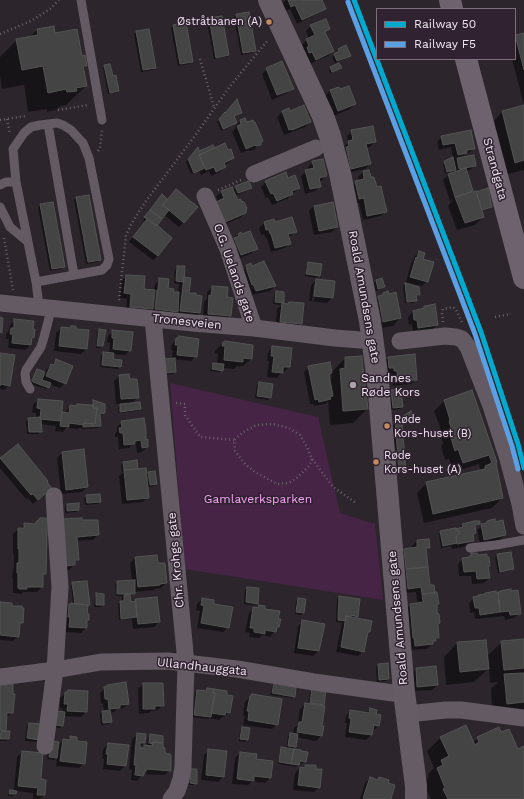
<!DOCTYPE html>
<html>
<head>
<meta charset="utf-8">
<style>
	body { margin:0 }
	#map { position:relative; width:524px; height:799px; overflow:hidden; background:#2c262c; font-family:"Work Sans",sans-serif }
	canvas { display:block }
	.legend { position:absolute; left:376px; top:8px; width:140px; height:52px; box-sizing:border-box; background:#302230; border:1px solid #7c707c; margin:0; padding:5px 7px; list-style:none; font-size:12px; color:#efe6ef }
	.legend li { display:flex; align-items:center; gap:8px; height:20px }
	.legend b { width:20px; border:1px solid #7c707c }
</style>
</head>
<body>
<div id="map">
<canvas width="524" height="799"></canvas>
<ul class="legend">
<li><b style="height:5px;background:#00a9ce"></b>Railway 50</li>
<li><b style="height:5px;background:#5aa0e4"></b>Railway F5</li>
</ul>
</div>
<script>
const context = document.querySelector('canvas').getContext('2d');
context.lineJoin = 'round';
function paint(path, color) {
  context.fillStyle = color;
  context.fill(path, 'evenodd');
}
function poly(rows) {
  const path = new Path2D();
  for (const r of rows) {
    path.moveTo(r[0], r[1]);
    for (let i = 2; i < r.length; i += 2) path.lineTo(r[i], r[i + 1]);
  }
  return path;
}
function trace(path, color, width, dash) {
  context.strokeStyle = color;
  context.lineWidth = width;
  context.lineCap = dash ? 'butt' : 'round';
  context.setLineDash(dash || []);
  context.stroke(path);
}
function drawText(font, color, halo, rows, align = 'center') {
  context.font = font + ' "Work Sans",sans-serif';
  context.lineWidth = 3;
  context.setLineDash([]);
  context.textBaseline = 'middle';
  context.strokeStyle = halo;
  context.fillStyle = color;
  for (const [text, x, y, turn = 0] of rows) {
    context.save();
    context.translate(x, y);
    context.rotate((+turn || 0) * Math.PI / 180);
    context.textAlign = isNaN(turn) ? turn : align;
    if (halo) context.strokeText(text, 0, 0);
    context.fillText(text, 0, 0);
    context.restore();
  }
}
paint(poly([
	[170,383,318,417,340,513,375,524,383,600,185,569]
]), '#462446');
paint(poly([
	[285,0,321,0,324,8,319,13,297,24,290,9,286,11,282,4,285,1],
	[248,13,255,51,252,53,241,55,234,17,236,15],
	[209,19,228,55,226,57,214,59,207,22],
	[185,24,192,61,189,64,178,66,171,28,173,26],
	[311,26,329,29,325,34,333,51,328,56,310,64,302,45,307,40,309,39,306,31],
	[37,30,54,34,81,58,86,65,83,69,86,86,66,105,60,106,56,110,47,112,47,109,28,112,24,85,2,89,0,76,0,57,17,40,29,38],
	[137,32,155,68,153,70,141,72,134,34],
	[524,34,524,105,512,59,515,59,515,37],
	[345,47,349,56,347,58,335,63,332,57,337,54,336,52,338,50],
	[105,66,112,77,118,91,116,93,108,94,103,68],
	[331,67,340,67,338,70,330,73,329,70],
	[267,69,292,88,287,93,272,100,262,74],
	[330,91,355,104,350,109,333,116,325,96],
	[524,106,524,170,501,176,489,126,502,112],
	[288,109,290,112,310,122,305,127,287,134,284,135,277,117,282,112],
	[241,113,239,115,233,117,233,125,221,131,217,122,224,114],
	[245,119,262,141,255,149,251,151,249,150,241,153,232,132,236,128,235,126,240,121],
	[352,131,375,142,370,147,366,148,370,164,365,169,346,173,344,147,348,143,347,136],
	[442,137,474,148,469,153,465,154,461,158,475,165,470,170,466,171,472,191,469,194,491,206,488,209,481,211,483,217,475,225,457,230,448,206,453,200,450,201,443,180,448,175,453,173,453,172,445,174,443,164,445,162,453,158,451,147,439,150,437,142],
	[214,149,228,152,233,158,228,163,224,165,225,167,220,172,211,176,209,171,201,175,199,171,191,174,186,162,196,150,199,152],
	[313,162,326,176,321,181,319,181,320,186,315,191,305,194,301,176,306,171,309,170,308,167],
	[363,172,370,179,386,211,381,216,363,220,359,203,354,204,351,187,356,182,359,181,358,177],
	[288,179,299,188,287,199,272,205,268,197,266,198,261,187,266,182],
	[236,187,250,188,248,190,235,196,245,213,240,218,220,226,218,202,216,197,221,192,231,188,232,191],
	[172,195,184,222,179,227,164,215,156,225,158,256,153,260,129,242,146,222,143,220,160,198,160,207,161,208],
	[77,198,100,259,98,262,86,264,74,200],
	[41,205,64,266,61,269,50,271,38,207],
	[314,206,337,227,332,232,314,235,309,211],
	[274,220,275,223,295,231,290,236,288,237,290,243,285,248,271,252,267,238,266,238,264,234,261,235,259,228,264,223],
	[238,234,256,248,252,253,236,260,229,244],
	[419,252,427,281,422,286,406,282,411,263,413,261,414,257],
	[309,263,320,265,319,276,316,278,305,276,306,266],
	[247,266,252,267,275,286,270,291,251,295,242,271],
	[177,267,183,278,188,294,199,313,194,318,176,316,176,312,172,316,150,314,151,310,147,314,126,312,127,299,120,298,121,281,126,276,143,290,154,291,155,284,160,279,167,289,172,293,178,293,179,284,174,283,175,269],
	[316,280,334,282,332,298,327,303,309,301,311,285],
	[314,284,316,284,314,301,312,301],
	[382,280,384,287,381,289,376,291,374,283,376,281],
	[405,284,419,295,415,297,416,300,414,303,405,303,403,286],
	[212,287,226,298,230,316,225,321,203,319,204,301,207,299,207,292],
	[277,292,283,302,281,304,287,305,289,303,303,304,301,324,296,329,276,327,277,309,282,305,273,304,274,295],
	[383,294,400,318,393,326,376,329,371,305],
	[424,307,437,325,432,330,413,332,412,324,409,325,408,317,413,311,422,310],
	[15,320,33,337,31,339,31,345,25,350,8,348,9,339,6,339,6,334,9,331,10,325],
	[71,327,75,330,86,349,81,354,54,351,56,333,61,328,69,329],
	[99,330,102,346,100,348,96,348,97,332],
	[113,331,130,350,125,355,113,354,112,360,120,367,118,369,100,367,101,355,103,353,109,354,110,343,107,342,108,336],
	[179,337,196,356,191,361,174,359,175,372,173,374,164,375,172,359,173,350,171,350,172,344],
	[223,343,251,359,243,366,237,366,234,369,222,368,222,370,220,372,210,371,211,366,213,364,217,364,218,354,215,353,215,351],
	[273,347,289,367,284,372,282,372,277,378,267,377,269,361,267,361,268,352],
	[0,354,9,385,4,390,0,389],
	[361,357,367,409,353,423,330,425,328,401,325,404,314,406,313,404,310,404,304,372,309,367,331,373,345,358],
	[331,372,332,378,329,381,328,376],
	[388,358,416,379,411,384,393,386,392,375,390,376,389,373,384,373,383,363],
	[56,360,65,383,60,388,49,384,46,389,31,384,35,372,37,370,45,373,46,370],
	[128,375,138,397,131,404,140,409,137,411,119,413,118,408,122,403,116,404,114,381,119,376],
	[259,383,270,398,268,400,255,398,257,385],
	[400,390,402,407,400,409,391,410,389,393,391,391],
	[472,391,495,463,502,498,492,508,424,523,417,493,427,483,481,471,479,464,453,472,449,459,445,460,441,446,443,443,439,432,441,430,434,411,444,401],
	[38,400,61,413,65,414,66,411,71,406,76,407,78,405,91,406,92,404,94,402,104,413,102,415,99,415,100,426,98,428,82,429,82,428,79,428,78,429,66,428,63,432,55,431,56,426,40,424,41,431,38,434,27,434,26,421,29,419,36,418,36,413,32,413,33,405],
	[413,416,401,425,405,471,403,473,398,474,393,425,395,422],
	[122,422,145,441,147,447,142,452,137,453,136,445,132,445,129,448,119,449,118,437,115,437,115,434,117,431,117,427],
	[17,445,46,493,33,504,28,498,26,499,0,468,0,459],
	[62,453,87,487,82,492,61,494,57,458],
	[123,463,146,475,149,473,156,484,154,486,147,487,148,497,143,502,122,504,119,476,125,471,122,472,121,465],
	[87,496,100,501,98,504,85,505,84,498],
	[67,505,78,510,76,512,65,513,65,507],
	[41,519,46,531,45,573,42,576,42,587,37,592,23,592,21,594,14,593,13,593,13,578,12,578,13,569,14,568,14,554,13,554,13,534,25,524,35,525],
	[81,521,98,535,93,540,76,541,77,560,74,563,74,565,69,570,58,571],
	[487,522,505,535,500,540,480,544,477,530],
	[479,523,474,528,475,533,472,536,473,541,468,546,452,549,451,546,441,548,439,534,441,532,458,529,462,524],
	[417,541,429,547,426,550,429,586,434,593,437,593,438,604,436,605,438,637,432,642,432,644,427,649,410,650,405,610,410,605,418,604,417,600,416,592,403,593,400,555,405,550,412,549,412,546],
	[471,554,489,565,487,567,489,578,484,583,472,584,471,576,459,576,458,564,463,559,467,559],
	[498,555,513,569,510,571,498,573,495,557],
	[135,558,157,565,166,583,161,588,155,589,154,590,134,592,134,593,132,595,129,596,130,603,133,603,136,600,159,622,154,627,133,629,132,619,119,620,118,604,120,602,122,602,122,596,116,596,115,584,117,582,132,581,130,563],
	[73,583,89,604,87,606,86,615,88,620,86,621,86,628,81,633,65,632,64,610,69,605,73,604,71,586],
	[248,588,257,603,255,605,244,604,245,590],
	[97,594,103,604,101,607,94,607,95,597],
	[485,594,520,613,514,618,505,620,504,616,475,619,474,612,470,613,469,603,474,598,483,595],
	[339,597,357,616,355,619,369,632,366,635,363,651,358,656,336,652,342,623,336,622,337,599],
	[202,599,213,605,228,627,223,632,197,628,200,611,196,610,197,604],
	[298,599,303,613,301,615,295,614,296,601],
	[0,603,11,607,22,622,19,625,18,636,13,641,0,640],
	[259,606,277,620,278,627,270,637,262,635,259,638,249,637,250,633,245,632,249,613,254,608,257,608],
	[303,621,318,651,313,656,294,653,298,626],
	[524,640,524,711,493,717,491,689,498,682,490,683,489,668,474,682,446,685,444,657,457,643,487,656,502,642],
	[378,665,388,679,386,681,377,682,376,667],
	[416,669,437,685,432,690,413,691,411,674],
	[143,684,163,705,158,710,151,711,149,713,139,714,138,689],
	[274,684,294,696,292,698,270,695,272,687],
	[0,685,13,712,7,717,6,717,5,730,4,732,9,739,6,741,0,741],
	[107,686,128,703,123,708,117,709,114,712,110,713,111,722,109,724,101,725,100,714,102,712,104,712,103,703,101,704,100,693],
	[207,689,229,712,224,717,222,717,220,720,209,718,208,719,192,717,195,693,198,691,204,692],
	[312,690,323,704,321,707,321,736,316,741,296,737,295,746,292,750,305,761,303,763,298,763,298,765,296,767,278,764,280,750,282,748,286,749,288,736,290,734,293,735,294,728,298,725,300,709,305,704,308,704,310,692],
	[69,691,87,692,86,712,81,717,63,716,62,726,60,728,52,727,63,713,63,709,60,708,60,698],
	[252,695,277,724,272,729,243,725,245,716,243,715,245,702],
	[370,709,375,715,379,725,374,730,372,730,371,735,366,740,345,737,347,723,345,723,346,716,351,711,366,713],
	[29,724,39,740,36,742,25,741,27,726],
	[243,728,248,729,247,740,245,742,239,741,240,731],
	[138,734,144,743,139,748,142,749,144,746,147,747,148,738,151,735,162,748,170,770,165,775,143,774,137,781,131,780,132,770,129,769,132,739,136,736,134,750,136,748],
	[500,734,518,750,524,750,524,799,431,799,423,783,429,777,428,774,434,768,427,751,440,738,473,743,478,738],
	[71,737,76,742,84,763,79,768,56,766,57,757,54,760,47,759,49,745,57,746,63,740,67,741],
	[108,744,125,766,120,771,103,769,104,759,102,759,103,749],
	[209,750,223,777,218,782,201,780,204,755],
	[22,752,40,780,44,795,40,799,33,799,33,793,16,791,16,794,13,796,8,796,8,793,10,791,14,791,17,757],
	[240,753,255,760,270,778,265,783,252,781,248,785,232,784,235,758],
	[305,766,319,787,314,792,293,790,295,773,300,768,303,768],
	[191,770,196,783,193,785,189,785,189,772],
	[370,778,377,780,379,778,389,799,360,799,365,783]
]), '#0007');
const building = poly([
	[288,0,322,0,326,9,302,20,295,5,291,7,288,0],
	[249,12,256,51,243,53,236,14,249,12],
	[222,16,229,55,216,58,209,18,222,16],
	[326,19,330,29,325,32,334,51,316,60,312,52,309,53,307,47,309,46,306,39,315,35,310,25,326,19],
	[186,22,193,62,180,64,173,25,186,22],
	[54,26,55,33,77,29,82,56,85,55,87,66,83,66,87,86,76,88,77,91,67,92,66,89,48,93,43,66,22,70,16,39,38,35,37,29,54,26],
	[149,29,156,68,143,70,136,31,149,29],
	[524,33,524,70,515,35,524,33],
	[346,45,351,56,337,61,334,54,339,51,338,49,346,45],
	[282,61,294,89,277,95,266,68,282,61],
	[339,63,342,68,332,72,330,67,339,63],
	[110,64,113,76,116,75,119,91,110,93,104,65,110,64],
	[349,86,356,104,338,111,330,90,339,87,340,89,349,86],
	[237,99,242,113,234,116,237,123,223,129,219,119,225,112,225,113,237,99],
	[304,105,311,122,292,130,292,129,289,130,282,111,289,108,290,111,304,105],
	[524,105,524,160,515,163,502,111,524,105],
	[245,118,247,122,253,120,255,123,255,122,263,141,261,142,261,145,256,146,255,145,246,149,237,126,241,124,240,120,245,118],
	[373,126,376,142,366,144,371,164,351,169,346,147,349,146,348,141,353,140,351,130,373,126],
	[471,130,475,149,467,150,467,153,458,155,455,143,443,145,441,136,471,130],
	[225,143,228,150,231,149,234,158,224,163,226,167,216,172,214,167,206,170,199,155,225,143],
	[213,145,215,148,199,155,205,168,194,173,188,159,198,147,199,151,213,145],
	[474,155,476,166,459,169,457,158,474,155],
	[453,157,456,170,447,172,444,161,453,157],
	[323,159,327,176,319,178,321,187,310,189,305,170,314,168,312,161,323,159],
	[466,168,473,191,455,197,448,174,466,168],
	[369,170,371,177,374,177,377,187,381,186,387,212,367,216,364,198,359,199,355,181,364,179,363,171,369,170],
	[286,172,288,178,295,175,300,188,292,191,293,194,277,201,273,193,271,194,265,181,286,172],
	[249,181,252,188,238,193,235,186,249,181],
	[232,187,238,200,241,199,241,201,244,202,247,208,246,211,246,213,225,222,216,202,224,198,221,191,232,187],
	[488,188,492,207,482,210,476,192,488,188],
	[176,189,198,207,184,223,163,205,176,189],
	[476,191,484,217,465,223,455,197,476,191],
	[162,194,167,199,162,205,169,210,162,219,150,210,162,194],
	[89,195,101,260,88,262,76,197,89,195],
	[53,202,65,267,52,269,40,204,53,202],
	[333,202,338,227,319,231,314,206,333,202],
	[150,210,162,219,157,226,144,217,150,210],
	[292,217,297,232,288,234,291,244,275,248,271,234,270,234,269,230,266,230,264,222,274,219,275,222,292,217],
	[147,219,157,226,157,225,172,238,158,256,133,237,147,219],
	[250,231,258,249,241,255,234,238,239,236,238,234,241,232,242,234,250,231],
	[419,251,425,253,423,259,434,262,428,282,410,277,416,257,417,258,419,251],
	[264,261,276,286,256,291,253,284,252,285,246,268,247,268,246,265,251,263,252,266,264,261],
	[308,262,322,264,320,276,306,274,308,262],
	[177,266,185,266,184,282,176,281,177,266],
	[126,275,145,276,144,289,155,290,153,309,130,307,131,294,124,293,126,275],
	[184,277,191,278,189,293,196,293,196,295,202,296,200,313,180,311,184,277],
	[159,278,169,279,168,288,174,289,173,292,179,292,178,312,155,309,157,290,158,290,159,278],
	[382,278,385,287,378,289,376,280,382,278],
	[316,279,335,281,333,298,314,296,316,279],
	[405,283,419,287,420,295,416,295,417,301,407,302,405,283],
	[212,286,228,287,227,297,233,298,231,316,208,314,209,295,211,296,212,286],
	[276,291,284,292,284,303,275,302,276,291],
	[388,291,389,294,396,292,401,318,383,322,378,296,383,295,383,293,388,291],
	[289,302,304,303,302,324,280,322,282,303,288,304,289,302],
	[435,304,438,325,418,328,417,320,414,320,413,311,424,308,424,306,425,306,435,304],
	[0,317,3,318,2,333,0,332,0,317],
	[14,319,34,321,33,329,35,329,34,338,32,337,31,345,12,343,13,334,10,334,11,328,14,328,14,319],
	[71,326,76,326,76,329,89,330,87,349,59,346,61,327,70,328,71,326],
	[99,329,106,330,103,346,97,346,99,329],
	[112,330,133,332,131,351,113,349,114,338,112,338,112,330],
	[179,336,199,339,197,357,177,355,178,345,175,345,176,338,179,338,179,336],
	[225,341,253,345,252,359,243,358,243,362,224,360,225,346,222,346,223,342,225,342,225,341],
	[272,346,292,348,290,367,283,367,283,373,272,372,274,356,271,356,272,346],
	[103,352,114,353,113,359,122,360,121,367,102,365,103,352],
	[0,353,15,355,10,386,0,384,0,386,0,353],
	[415,354,417,380,398,381,397,371,394,371,394,368,389,368,388,357,415,354],
	[362,356,364,379,366,379,366,382,365,382,365,389,366,389,367,393,366,393,368,409,343,411,340,369,345,368,345,357,362,356],
	[175,358,176,372,166,373,165,359,175,358],
	[56,359,73,366,66,384,46,376,51,364,54,365,56,359],
	[330,362,332,373,329,374,333,396,330,397,331,399,319,402,318,399,315,400,308,366,330,362],
	[213,363,224,364,223,371,212,369,213,363],
	[37,369,45,372,42,380,51,383,49,388,33,382,32,380,37,369],
	[129,374,130,379,137,379,139,398,121,399,119,375,129,374],
	[259,382,273,384,271,398,257,396,259,382],
	[401,389,403,407,393,408,391,390,401,389],
	[472,390,497,462,496,463,503,498,433,514,426,482,485,469,485,466,492,463,489,455,463,463,458,449,455,451,450,435,453,434,449,421,450,420,444,400,472,390],
	[38,399,63,401,61,421,40,419,41,409,37,408,38,399],
	[93,400,105,404,105,413,100,414,101,426,83,427,84,423,95,424,97,408,93,408,93,400],
	[140,402,141,409,120,412,120,404,140,402],
	[77,404,93,405,93,408,97,408,95,424,84,423,84,425,69,423,69,427,60,426,62,412,69,413,70,405,77,406,77,404],
	[411,411,414,416,402,424,406,472,399,472,395,421,411,411],
	[40,417,40,419,41,419,42,432,29,432,28,418,40,417],
	[144,418,146,431,146,440,148,439,148,447,142,448,141,440,135,441,135,444,124,445,123,433,120,433,119,428,122,428,121,421,144,418],
	[18,444,48,481,47,482,52,488,38,500,33,494,31,495,0,458,18,444],
	[84,449,88,487,66,490,62,452,84,449],
	[137,460,138,469,124,470,123,462,137,460],
	[146,468,149,498,127,500,124,470,146,468],
	[155,471,157,484,150,485,148,472,155,471],
	[100,494,101,502,87,503,86,495,100,494],
	[79,503,79,510,67,511,67,504,79,503],
	[40,518,46,518,50,522,50,528,47,531,46,574,43,574,43,587,27,587,27,589,19,589,18,588,18,573,17,573,17,563,19,563,19,549,18,549,18,528,24,528,24,523,36,524,36,522,40,518],
	[82,518,82,520,98,520,99,535,77,537,79,560,75,560,75,565,63,566,60,519,82,518],
	[495,519,495,522,503,520,506,535,484,540,481,524,487,523,487,521,495,519],
	[474,521,480,521,480,524,475,525,476,533,473,534,474,541,457,544,456,537,460,532,455,529,463,527,462,524,474,521],
	[455,528,460,532,456,537,457,543,443,546,440,531,455,528],
	[429,539,430,548,426,548,428,567,406,569,404,549,417,547,417,540,429,539],
	[511,552,514,569,500,572,497,554,511,552],
	[471,553,477,553,478,555,487,554,487,557,489,557,490,566,488,566,490,578,477,579,476,571,464,572,462,558,470,557,469,556,471,556,471,553],
	[157,555,158,563,165,563,167,583,160,584,160,585,138,587,135,557,157,555],
	[428,567,430,585,434,585,435,593,422,594,421,587,408,589,406,569,428,567],
	[135,580,135,594,117,594,117,581,135,580],
	[87,581,90,605,75,604,72,582,87,581],
	[247,587,259,588,258,604,246,602,247,587],
	[511,589,511,591,518,590,521,614,510,615,509,611,500,612,498,592,500,592,500,591,511,589],
	[496,591,496,593,498,592,500,612,480,615,479,608,475,608,473,597,478,596,478,595,485,594,485,593,496,591],
	[435,592,437,592,439,604,437,604,437,613,439,614,440,623,438,624,439,638,435,638,436,641,433,641,433,644,415,646,414,638,413,638,410,604,423,602,422,594,435,593,435,592],
	[96,593,104,594,104,605,96,605,96,593],
	[130,594,131,602,136,601,137,617,121,619,120,601,124,601,124,595,130,594],
	[339,596,360,599,358,617,351,615,351,617,346,616,346,621,338,620,339,596],
	[157,597,160,622,138,624,135,599,157,597],
	[202,598,214,600,214,604,233,607,229,628,201,623,204,606,201,605,202,598],
	[298,598,306,599,304,613,296,612,298,598],
	[0,602,12,603,12,606,22,606,22,608,24,608,23,623,20,623,19,637,0,635,0,602],
	[71,603,88,605,87,614,89,614,89,620,87,620,87,628,69,627,70,617,68,617,69,604,71,605,71,603],
	[259,605,265,606,265,609,280,611,278,619,281,619,279,627,277,627,276,632,265,630,265,634,254,632,254,628,250,628,253,607,258,608,259,605],
	[346,616,372,621,370,632,368,632,364,652,341,647,346,616],
	[302,620,325,624,319,651,298,648,302,620],
	[524,639,524,668,504,670,501,641,524,639],
	[486,640,489,669,460,672,457,642,486,640],
	[388,663,389,679,379,680,378,664,388,663],
	[436,666,438,685,417,687,416,668,436,666],
	[524,673,524,702,507,704,504,674,524,673],
	[126,682,129,704,120,705,120,708,109,709,108,699,105,699,104,687,107,686,107,685,126,682],
	[13,683,13,694,15,694,13,713,7,713,6,731,0,730,0,684,13,683],
	[143,683,163,683,164,706,155,706,155,709,143,709,143,683],
	[274,683,296,687,295,697,272,693,274,683],
	[207,688,214,689,213,693,215,693,211,717,194,715,197,690,206,691,207,688],
	[312,688,326,690,324,705,310,703,312,688],
	[214,689,227,691,227,695,233,696,230,713,226,712,225,715,211,713,215,693,213,693,214,689],
	[68,690,88,691,87,712,67,711,68,704,64,704,65,692,68,692,68,690],
	[252,694,282,699,278,725,248,720,249,711,247,711,250,696,251,696,252,694],
	[305,703,325,706,322,726,324,726,322,736,297,732,299,722,302,722,305,703],
	[370,708,377,710,376,714,381,715,379,726,374,725,372,735,349,732,351,719,349,718,350,710,369,713,370,708],
	[110,710,112,722,103,723,102,711,110,710],
	[56,711,65,712,63,726,54,725,56,711],
	[29,723,42,724,39,740,27,738,29,723],
	[466,725,475,745,479,742,477,737,499,727,501,732,509,729,518,749,524,746,524,799,448,799,443,789,445,788,437,768,443,765,441,760,449,756,440,737,466,725],
	[242,727,250,728,248,740,240,739,242,727],
	[1,731,10,731,9,739,0,739,1,731],
	[137,733,146,734,145,743,140,743,140,748,144,748,144,745,152,746,153,742,163,743,163,747,165,748,165,753,170,754,170,755,171,755,171,771,147,769,143,776,135,775,136,765,134,765,137,733],
	[290,733,298,734,296,747,288,746,290,733],
	[150,734,163,736,163,743,153,742,153,744,149,743,150,734],
	[70,736,77,737,77,741,87,742,85,764,60,761,63,739,70,740,70,736],
	[51,741,59,742,57,758,49,757,51,741],
	[108,743,129,745,126,766,107,764,108,754,106,754,108,743],
	[281,747,294,749,291,764,279,762,281,747],
	[208,749,227,751,224,777,206,775,208,749],
	[294,749,301,750,301,751,308,752,306,762,300,761,299,765,291,764,294,749],
	[22,751,43,753,41,779,46,780,45,795,37,795,38,788,18,786,22,751],
	[240,752,257,754,256,759,273,761,271,778,254,776,254,781,237,779,240,752],
	[305,765,316,765,316,769,322,769,320,788,298,785,300,767,305,768,305,765],
	[191,769,197,769,197,784,190,783,191,769],
	[370,777,378,780,379,777,389,780,388,783,395,785,391,799,367,799,363,798,370,777],
	[10,790,17,791,16,794,9,794,10,790]
]);
paint(building, '#454444');
trace(building, '#525352', 1);
trace(poly([
	[0,34,31,21,50,9,59,0],
	[200,59,214,107],
	[58,110,88,105],
	[7,119,10,134],
	[0,120,25,116],
	[98,151,100,148,102,130],
	[218,190,241,180],
	[4,238,13,290],
	[119,300,126,235,133,221,146,201,194,137,231,85,268,40],
	[495,317,511,314],
	[443,322,442,313,443,309,453,307,456,310,462,322],
	[176,403,185,404,185,415,200,437,234,440],
	[312,459,309,466,298,477,289,483,277,484,255,472,245,464,235,451,234,440,242,433,256,425,273,424,289,428,300,435,307,447,312,459,333,487,356,503]
]), '#6a6269', 2.5, [1, 3]);
trace(poly([
	[81,0,102,120],
	[48,124,74,275],
	[0,185,6,182,16,182],
	[0,207,10,227,27,241],
	[36,282,102,270,107,265,109,259,89,158,83,143,71,130,63,125,57,123,40,125,31,127,24,133,13,149,16,182,36,282,39,306],
	[30,389,26,382,25,374,26,370,41,347,44,337,49,318,50,308],
	[470,548,496,545,524,540]
]), '#635a63', 9);
trace(poly([
	[254,174,316,148],
	[205,196,228,249,254,328],
	[0,303,193,323,254,328,335,338,373,341],
	[153,319,186,663,183,767,181,779,177,791,171,799],
	[400,341,445,336,456,337,462,339,468,347,491,406,508,459,520,504,524,526],
	[0,677,55,670,101,662,168,661,237,669,314,682,393,693,404,692],
	[407,714,446,710,461,710,524,718],
	[45,746,55,670,60,587,54,496]
]), '#635a63', 17);
trace(poly([
	[269,0,323,116,330,136,340,173,370,321,378,382,404,692,416,786,416,799]
]), '#665c66', 22);
trace(poly([
	[450,0,452,9],
	[466,59,524,278]
]), '#6e626e', 22);
trace(poly([
	[354,0,481,332,518,444,524,468]
]), '#00a9ce', 5);
trace(poly([
	[348,2,475,334,512,446,518,469]
]), '#5aa0e4', 5);
for (const [x, y, r, color] of [
	[269,22,3.5,"#c18c65"],
	[353,385,4,"#aba3ab"],
	[387,426,3.5,"#c18c65"],
	[376,462,3.5,"#c18c65"]
]) {
  const dot = new Path2D();
  dot.arc(x, y, r, 0, 2 * Math.PI);
  context.fillStyle = color;
  context.fill(dot);
  trace(dot, '#302230', 1.5);
}
drawText('11px', '#efe6ef', '#302230', [
	["Østråtbanen (A)",262,22,"right"],
	["Røde",394,420],
	["Kors-huset (B)",394,434],
	["Røde",384,456],
	["Kors-huset (A)",384,470]
], 'left');
drawText('12px', '#efe6ef', '#302230', [
	["Strandgata",495,169,75],
	["O.G. Uelands gate",234,273,71],
	["Roald Amundsens gate",364,297,80],
	["Tronesveien",187,322,6],
	["Chr. Krohgs gate",176,560,-95],
	["Roald Amundsens gate",398,618,-95],
	["Ullandhauggata",202,667,6]
]);
drawText('12px', '#efe6ef', '#302230', [
	["Sandnes",361,378],
	["Røde Kors",361,392]
], 'left');
drawText('12px', '#faa3fa', '#302230', [
	["Gamlaverksparken",258,499]
]);
</script>
</body>
</html>
